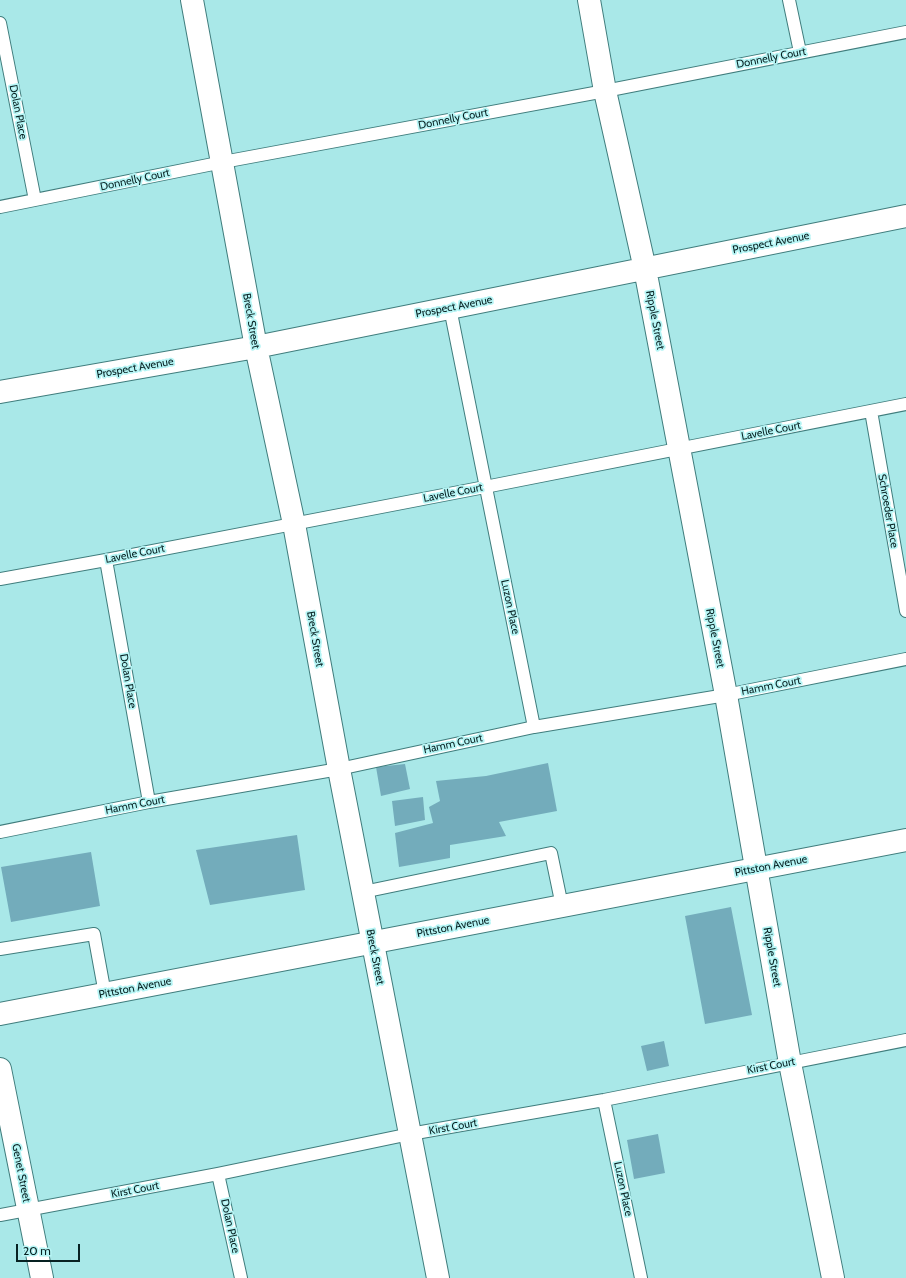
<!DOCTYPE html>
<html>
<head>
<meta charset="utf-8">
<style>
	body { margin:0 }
	#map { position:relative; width:906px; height:1278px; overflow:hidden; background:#a9e8e8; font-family:Cabin,sans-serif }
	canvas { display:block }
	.scale { position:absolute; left:16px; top:1244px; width:64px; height:18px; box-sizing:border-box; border:2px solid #072122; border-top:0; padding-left:5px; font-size:12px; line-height:14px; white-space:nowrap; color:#072122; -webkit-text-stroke:3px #b6f5f5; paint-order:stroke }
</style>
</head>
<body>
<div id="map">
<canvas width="906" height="1278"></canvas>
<div class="scale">20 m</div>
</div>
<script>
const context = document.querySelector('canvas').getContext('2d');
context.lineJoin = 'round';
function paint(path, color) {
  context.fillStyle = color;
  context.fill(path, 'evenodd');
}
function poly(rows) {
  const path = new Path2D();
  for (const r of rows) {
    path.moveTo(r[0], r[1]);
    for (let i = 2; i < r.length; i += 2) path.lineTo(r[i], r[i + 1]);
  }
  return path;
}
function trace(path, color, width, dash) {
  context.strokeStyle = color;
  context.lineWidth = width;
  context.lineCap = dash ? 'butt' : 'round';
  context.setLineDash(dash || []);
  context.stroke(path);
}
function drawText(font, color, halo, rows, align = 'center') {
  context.font = font + ' Cabin,sans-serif';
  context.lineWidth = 3.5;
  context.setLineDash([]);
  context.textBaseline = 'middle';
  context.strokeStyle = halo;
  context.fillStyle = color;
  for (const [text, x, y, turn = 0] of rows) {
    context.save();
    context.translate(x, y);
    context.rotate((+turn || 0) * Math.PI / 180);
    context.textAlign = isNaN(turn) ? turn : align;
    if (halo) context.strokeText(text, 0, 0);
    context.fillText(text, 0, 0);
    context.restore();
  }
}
paint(poly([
	[548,763,557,811,499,822,506,836,450,845,450,858,399,867,395,833,433,823,429,807,440,801,436,781,486,776],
	[405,764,410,789,381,796,376,767],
	[423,797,425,820,395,826,392,801],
	[297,835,305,890,210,905,196,850],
	[91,852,100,906,11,922,1,867],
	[731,907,752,1015,705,1024,685,916],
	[664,1041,669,1066,647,1071,641,1046],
	[658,1134,665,1173,634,1179,627,1140]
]), '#73acbb');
const service = poly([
	[789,0,800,52],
	[0,23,35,200],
	[0,207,223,162,605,91,906,32],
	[450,308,534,727],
	[871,411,906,611],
	[106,560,149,802],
	[0,579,106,560,485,487,906,404],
	[0,832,149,802,339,769,534,727,726,695,906,659],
	[363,892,551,853,562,906],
	[0,949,94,934,105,994],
	[604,1100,641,1278],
	[218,1174,241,1278],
	[0,1215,218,1174,410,1134,604,1100,906,1040]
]);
const minor = poly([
	[192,0,256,347,294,524,339,769,438,1278],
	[589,0,605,91,645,269,726,695,790,1063,833,1278],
	[0,392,256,347,906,216],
	[0,1069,42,1278]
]);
const primary = poly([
	[0,1014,906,840]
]);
trace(service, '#407d7d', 14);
trace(minor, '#407d7d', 24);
trace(primary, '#407d7d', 24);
trace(service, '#fff', 12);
trace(minor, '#fff', 22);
trace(primary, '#fff', 22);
drawText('11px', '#072122', '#b6f5f5', [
	["Donnelly Court",771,58,-11],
	["Dolan Place",18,112,79],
	["Donnelly Court",453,119,-11],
	["Donnelly Court",135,180,-12],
	["Prospect Avenue",771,243,-11],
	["Prospect Avenue",454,307,-11],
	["Ripple Street",655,320,79],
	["Breck Street",251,321,80],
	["Prospect Avenue",135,368,-10],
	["Lavelle Court",771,431,-11],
	["Lavelle Court",453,493,-11],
	["Schroeder Place",888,511,80],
	["Lavelle Court",135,554,-11],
	["Luzon Place",510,607,78],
	["Ripple Street",715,638,79],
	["Breck Street",315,639,80],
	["Dolan Place",128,681,80],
	["Hamm Court",771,686,-11],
	["Hamm Court",453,744,-12],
	["Hamm Court",135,805,-11],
	["Pittston Avenue",771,866,-11],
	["Pittston Avenue",453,927,-11],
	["Breck Street",375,957,79],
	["Ripple Street",772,957,80],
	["Pittston Avenue",135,988,-11],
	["Kirst Court",771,1066,-11],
	["Kirst Court",453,1127,-10],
	["Genet Street",21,1173,79],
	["Luzon Place",623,1189,78],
	["Kirst Court",135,1190,-11],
	["Dolan Place",230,1226,78]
]);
</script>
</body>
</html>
